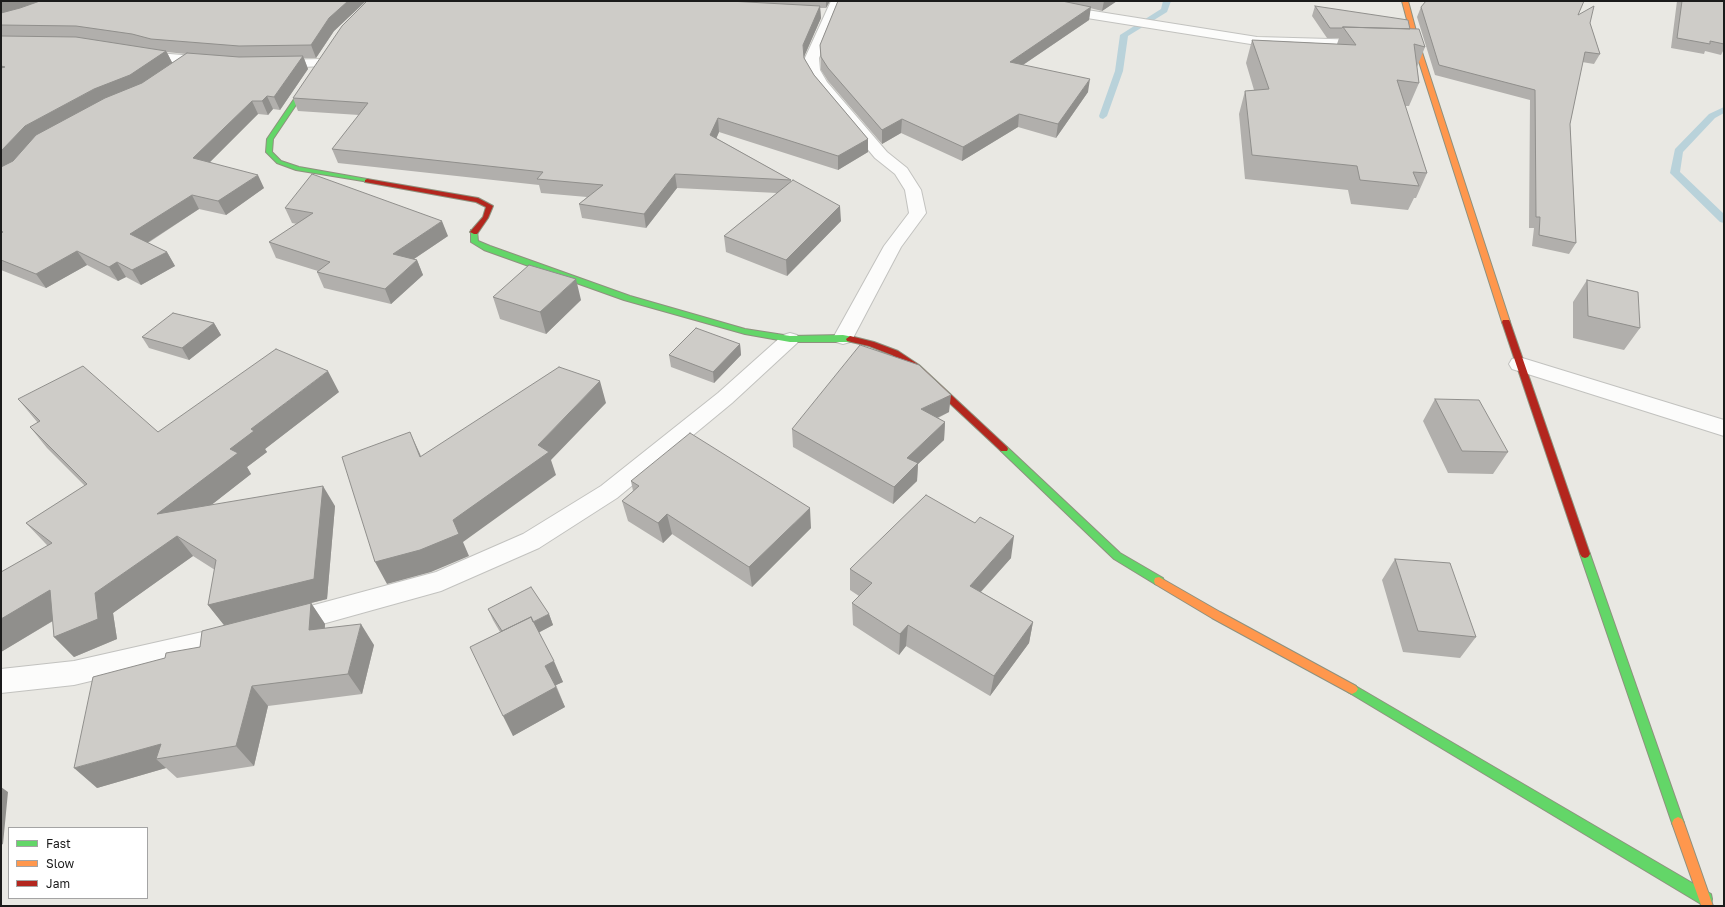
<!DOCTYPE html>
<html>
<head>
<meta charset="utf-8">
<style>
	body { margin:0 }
	#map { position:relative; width:1725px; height:907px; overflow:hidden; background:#e9e8e3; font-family:"Golos Text",sans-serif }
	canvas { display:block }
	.frame { position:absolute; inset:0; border:2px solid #1b1b1b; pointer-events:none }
	.legend { position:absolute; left:8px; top:827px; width:140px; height:72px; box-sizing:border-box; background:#fff; border:1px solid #a4a4a4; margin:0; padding:5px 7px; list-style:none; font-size:12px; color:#1b1b1b }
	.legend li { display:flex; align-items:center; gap:8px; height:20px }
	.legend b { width:20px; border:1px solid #a4a4a4 }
</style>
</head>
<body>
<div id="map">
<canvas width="1725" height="907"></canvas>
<div class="frame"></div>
<ul class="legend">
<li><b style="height:5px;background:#63d668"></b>Fast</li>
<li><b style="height:5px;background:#ff974d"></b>Slow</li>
<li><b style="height:5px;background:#b3261e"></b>Jam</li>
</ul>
</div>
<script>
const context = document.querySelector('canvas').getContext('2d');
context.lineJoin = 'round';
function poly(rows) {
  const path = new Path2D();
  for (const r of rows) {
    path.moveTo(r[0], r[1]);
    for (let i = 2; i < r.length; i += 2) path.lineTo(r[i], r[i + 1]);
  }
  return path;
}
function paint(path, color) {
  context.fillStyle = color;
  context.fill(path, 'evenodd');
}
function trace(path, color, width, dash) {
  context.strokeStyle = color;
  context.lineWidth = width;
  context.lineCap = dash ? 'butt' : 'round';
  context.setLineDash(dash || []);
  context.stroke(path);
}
paint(poly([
	[1163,1,1171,1,1167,12,1128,36,1123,71,1107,116,1103,119,1100,118,1099,116,1115,71,1120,35,1161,9,1163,1],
	[1724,107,1724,113,1715,118,1683,152,1680,172,1724,214,1724,223,1720,222,1670,173,1675,149,1709,114,1724,107]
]), '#b9d2da');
const street = poly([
	[831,1,843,1,819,58,820,70,827,82,887,152,907,168,921,190,926,213,901,247,853,338,850,342,843,344,836,342,833,338,884,246,909,213,905,190,895,174,875,158,816,87,806,70,805,58,831,1],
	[1025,1,1047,1,1087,10,1257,37,1366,40,1371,41,1373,44,1371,47,1366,48,1257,45,1087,18,1027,4,1025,1],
	[139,49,157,53,208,57,213,58,215,61,213,64,208,65,157,61,134,56,132,53,134,50,139,49],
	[321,59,326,60,328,63,326,66,277,68,272,67,270,64,272,61,277,60,321,59],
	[790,333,797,335,800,339,797,343,732,403,617,498,539,548,441,591,290,633,281,630,277,622,281,614,436,572,523,534,601,486,718,393,783,335,790,333],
	[1519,357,1724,420,1724,436,1512,369,1509,364,1512,359,1519,357],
	[229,626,238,629,242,637,238,645,229,648,74,685,1,693,1,669,74,661,229,626]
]);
const fast = poly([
	[309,77,314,78,273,139,272,152,281,161,299,167,367,179,369,180,369,182,296,170,277,163,266,152,267,139,309,77],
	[471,230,477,230,478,241,490,246,630,296,745,329,790,336,843,335,853,337,854,339,850,342,790,342,745,334,624,300,484,250,471,242,471,230],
	[1004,446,1007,447,1120,553,1163,578,1164,581,1163,584,1159,585,1155,584,1114,559,1001,451,1000,449,1001,447,1004,446],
	[1585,550,1588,551,1590,554,1684,823,1682,827,1678,829,1674,827,1672,823,1580,554,1582,551,1585,550],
	[1352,684,1711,894,1712,899,1711,904,1706,905,1701,904,1348,692,1346,689,1348,686,1352,684]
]);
const slow = poly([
	[1402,1,1408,1,1420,46,1510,322,1509,324,1503,324,1502,322,1414,46,1402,1],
	[1159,577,1220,612,1356,686,1358,689,1356,692,1352,694,1348,692,1212,618,1155,584,1154,581,1155,578,1159,577],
	[1678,817,1682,819,1684,823,1713,906,1701,905,1672,823,1674,819,1678,817]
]);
const jam = poly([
	[367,179,478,198,493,206,488,218,477,234,474,234,470,232,483,217,486,207,476,202,365,182,365,180,367,179],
	[1503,320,1509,320,1510,322,1590,554,1588,557,1585,558,1582,557,1580,554,1502,322,1503,320],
	[850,336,874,342,898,351,919,365,1007,447,1008,449,1007,451,1001,451,913,369,892,355,869,346,847,341,846,339,850,336]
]);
trace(street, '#c2c2bf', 2);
trace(fast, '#8e917e', 2);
trace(slow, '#8e917e', 2);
trace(jam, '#8e917e', 2);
paint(street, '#fcfcfb');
paint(fast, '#63d668');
paint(slow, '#ff974d');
paint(jam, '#b3261e');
paint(poly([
	[1,1,366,1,334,31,316,58,304,58,308,69,280,110,273,109,268,115,258,114,210,162,264,188,226,215,199,209,148,243,167,252,175,266,141,285,126,277,118,281,87,265,46,288,1,270],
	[167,52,186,54,172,63],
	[367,1,830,1,826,8,820,8,821,18,804,56,804,58,814,75,868,139,868,152,838,170,719,132,716,138,791,180,791,182,841,221,787,276,726,252,724,236,777,193,677,188,646,228,582,218,579,204,587,197,541,193,539,185,338,163,332,149,359,115,298,111,293,98],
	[838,1,1117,1,1102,11,1090,8,1089,20,1023,65,1088,92,1056,138,1018,127,962,161,901,133,882,144,828,81,821,70,820,45],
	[1677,1,1724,1,1724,49,1721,55,1705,51,1704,54,1671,48],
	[1315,6,1410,29,1425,47,1417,67,1419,83,1409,106,1405,106,1427,173,1416,198,1414,198,1408,210,1351,204,1348,190,1245,179,1239,114,1245,91,1254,90,1246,63,1252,40,1337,44,1339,38,1327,38,1312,16],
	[1421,7,1578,15,1590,23,1600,54,1594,64,1582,62,1570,124,1576,243,1569,254,1532,246,1534,228,1529,228,1530,100,1435,75,1417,17],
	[285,208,448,236,414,259,417,260,423,275,391,304,324,288,317,272,318,271,276,258,269,242,297,224,292,223],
	[1587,280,1640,328,1624,350,1573,338,1573,302],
	[493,297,581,300,546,334,500,319],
	[214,323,221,335,189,360,149,348,142,337],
	[740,344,741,355,714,383,671,367,669,355],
	[339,392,265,449,267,452,247,467,251,474,211,505,335,506,327,599,311,603,325,624,325,628,374,645,362,694,268,706,254,766,177,778,166,768,97,788,165,658,200,647,224,625,208,605,215,570,193,556,113,613,117,639,74,657,54,637,53,621,1,652,1,572,48,546,45,543,26,523,85,486,47,448,30,427,38,423,18,399,158,432],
	[1435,399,1508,452,1493,474,1448,473,1423,421],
	[949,412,938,418,945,422,944,440,918,464,917,481,893,504,793,447,792,429],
	[631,481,811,528,752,587,672,534,663,543,628,521,622,501,633,491],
	[1011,558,981,592,1033,622,1029,643,990,696,906,646,899,655,853,625,852,603,859,596,850,590,850,569],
	[1395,559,1476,637,1460,658,1403,652,1382,580],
	[488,609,549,614,553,625,539,632,563,682,556,685,565,707,513,736,500,632,493,620]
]), '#b1afac');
paint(poly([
	[3,1,47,1,1,16,1,2],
	[348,1,366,1,334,31,316,58,311,45,329,18],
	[826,1,830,1,826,8],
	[1104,1,1117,1,1102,11],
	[820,6,821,18,804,57,803,45],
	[1091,7,1089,20,1008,75,1010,62],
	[166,51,173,64,8,167,1,170,1,151,25,126],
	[303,56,308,69,280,110,274,97],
	[1090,79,1088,92,1056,138,1058,124],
	[267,96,273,109,268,115,262,101],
	[252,101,258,114,200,172,193,158],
	[1019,114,1018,127,962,161,963,147],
	[718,118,719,132,712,149,710,135],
	[902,119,901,133,882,144,882,130],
	[868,139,868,152,838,170,838,156],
	[675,174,677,188,646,228,644,214],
	[258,175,264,188,226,215,218,201],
	[192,195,199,209,139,248,130,234],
	[840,206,841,221,787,276,786,260],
	[442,221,448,236,399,269,393,254],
	[77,251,87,265,46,288,36,274],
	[167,252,175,266,141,285,132,270],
	[417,260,423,275,391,304,385,289],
	[117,262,126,277,118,281,109,267],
	[576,279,581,300,546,334,540,312],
	[214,323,221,335,189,360,182,348],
	[740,344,741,355,714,383,713,372],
	[328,371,339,392,265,449,267,452,247,467,251,474,173,535,157,514,230,449,251,429],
	[600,381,606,403,551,460,556,475,463,542,469,556,431,572,387,584,375,562,453,520,538,445],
	[951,395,949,412,920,426,921,409],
	[945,422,944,440,918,464,917,481,893,504,894,487,907,458],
	[410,432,420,454,430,479,420,457],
	[323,486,335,506,327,599,311,603,325,624,323,651,224,625,208,605],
	[810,508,811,528,752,587,749,567],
	[667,514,672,534,663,543,658,523],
	[177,536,193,556,113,613,117,639,74,657,54,637,95,593],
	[1014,536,1011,558,967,607,970,586],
	[50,590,69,611,1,652,1,619],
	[549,614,553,625,510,648,505,637],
	[1033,622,1029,643,990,696,994,676],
	[361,624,374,645,362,694,348,674],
	[908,625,906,646,899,655,900,634],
	[554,661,563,682,554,686,545,666],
	[252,686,268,706,254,766,236,746],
	[556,687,565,707,513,736,503,716],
	[161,744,156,759,166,768,97,788,74,768],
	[1,787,8,792,3,844,1,845]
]), '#908f8c');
const building = poly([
	[40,1,348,1,329,18,311,45,239,46,151,39,132,34,76,26,1,25,1,13,20,8,40,1],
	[367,1,729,1,820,6,803,45,804,58,814,75,868,139,838,156,718,118,710,135,791,180,675,174,644,214,579,204,603,185,537,179,543,172,332,149,368,103,293,98,342,26,367,1],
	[838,1,1062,1,1091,7,1010,62,1090,79,1058,124,1019,114,963,147,902,119,882,130,828,68,821,57,820,45,838,1],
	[1426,1,1584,1,1578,15,1594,6,1590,23,1600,54,1585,52,1570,124,1576,243,1539,235,1540,217,1536,217,1535,90,1439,65,1421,7,1426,1],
	[1682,1,1724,1,1724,44,1710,41,1710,44,1677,38,1682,1],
	[1315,6,1408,20,1410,29,1343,27,1342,28,1330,28,1315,6],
	[1343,27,1419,29,1425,47,1414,44,1419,83,1397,80,1427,173,1413,172,1419,186,1360,180,1357,166,1252,155,1245,91,1269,89,1252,40,1356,45,1343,27],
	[1,36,76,37,166,51,130,75,94,89,25,126,1,151,1,68,5,67,1,66,1,36],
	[187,53,239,57,303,56,274,97,267,96,262,101,252,101,193,158,258,175,218,201,192,195,130,234,167,252,132,270,117,262,109,267,77,251,36,274,1,260,1,233,3,232,1,231,1,167,13,161,36,135,105,98,142,83,187,53],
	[312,174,442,221,393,254,417,260,385,289,317,272,330,262,269,242,313,213,285,208,312,174],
	[793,180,840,206,786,260,724,236,793,180],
	[529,265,576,279,540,312,493,297,529,265],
	[1587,280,1638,292,1640,328,1588,316,1587,280],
	[173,313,214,323,182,348,142,337,173,313],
	[696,328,740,344,713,372,669,355,696,328],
	[860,345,919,365,951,395,921,409,945,422,907,458,918,463,894,487,792,429,860,345],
	[276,349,328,371,251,429,254,431,230,449,238,453,157,514,323,486,314,579,208,605,216,560,177,536,95,593,98,619,54,637,50,590,1,619,1,572,52,543,26,523,87,484,30,427,40,421,18,399,83,366,158,432,276,349],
	[559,367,600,381,538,445,549,452,453,520,459,534,420,550,375,562,342,457,410,432,420,457,559,367],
	[1435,399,1479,400,1508,452,1462,451,1435,399],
	[690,433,810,508,749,567,667,514,658,523,622,501,639,486,631,481,690,433],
	[926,495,975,523,980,517,1014,536,970,586,1033,622,994,676,908,625,900,634,852,603,872,583,850,569,926,495],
	[1395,559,1450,563,1476,637,1418,631,1395,559],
	[531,587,549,614,533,622,531,617,502,631,488,609,531,587],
	[311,603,309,630,361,624,348,674,252,686,236,746,156,759,161,744,74,768,93,677,165,658,166,653,200,647,202,631,311,603],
	[531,617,554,661,545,666,556,687,503,716,470,647,531,617]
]);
paint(building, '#ceccc8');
trace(building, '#908f8c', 1);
</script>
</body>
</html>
